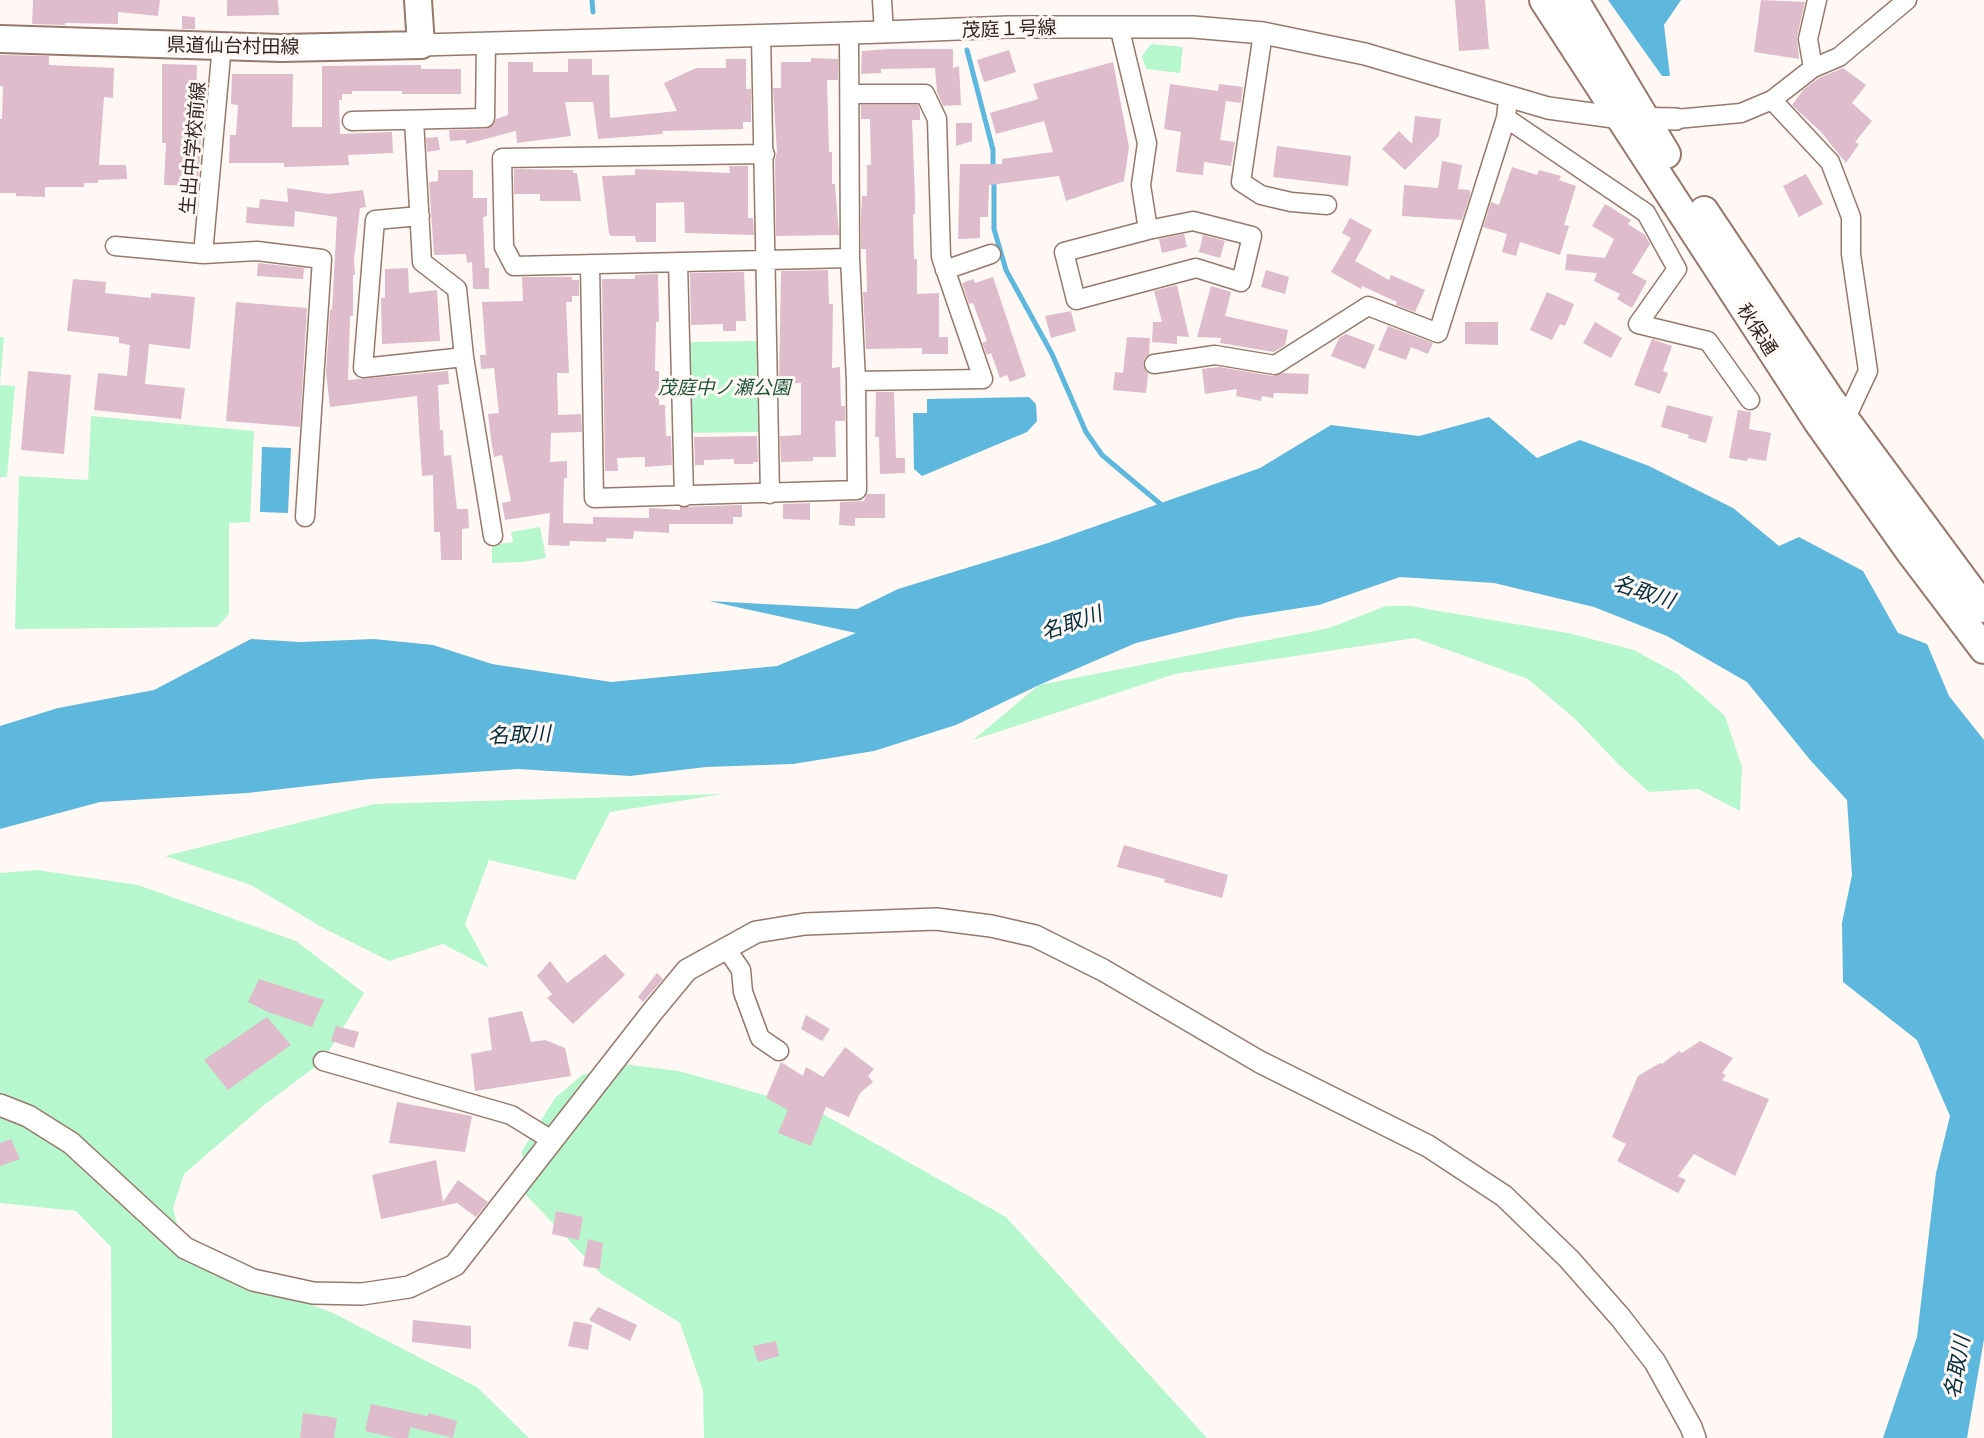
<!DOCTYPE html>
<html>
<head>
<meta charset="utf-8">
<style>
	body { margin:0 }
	canvas { display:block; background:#fff8f5 }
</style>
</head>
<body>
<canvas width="1984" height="1438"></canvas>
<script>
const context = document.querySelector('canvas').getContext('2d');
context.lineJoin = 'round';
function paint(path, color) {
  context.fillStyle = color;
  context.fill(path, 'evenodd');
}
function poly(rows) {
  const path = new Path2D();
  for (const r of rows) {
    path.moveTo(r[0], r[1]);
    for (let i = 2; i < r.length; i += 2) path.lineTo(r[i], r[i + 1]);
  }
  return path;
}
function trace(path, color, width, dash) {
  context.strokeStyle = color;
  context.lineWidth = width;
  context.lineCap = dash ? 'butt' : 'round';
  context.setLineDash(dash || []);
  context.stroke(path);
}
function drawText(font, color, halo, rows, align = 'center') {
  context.font = font + ' Georgia,"Noto Sans JP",serif';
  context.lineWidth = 6;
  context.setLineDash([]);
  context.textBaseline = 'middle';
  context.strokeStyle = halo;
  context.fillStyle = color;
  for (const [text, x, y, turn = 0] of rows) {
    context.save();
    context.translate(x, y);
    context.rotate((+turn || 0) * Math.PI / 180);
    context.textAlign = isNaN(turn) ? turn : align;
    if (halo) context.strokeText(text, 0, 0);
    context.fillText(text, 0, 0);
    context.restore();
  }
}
paint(poly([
	[1151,44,1183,47,1180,73,1146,69,1142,56],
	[0,337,4,337,0,385,15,386,7,477,0,477],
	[759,341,760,432,690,433,688,342],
	[91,416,254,431,250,522,229,523,229,614,217,627,15,629,19,476,88,480],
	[540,527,546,558,522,562,492,563,492,545,513,542,511,532],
	[1386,606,1410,606,1568,633,1634,650,1678,674,1725,716,1742,767,1740,811,1698,789,1649,792,1619,765,1575,719,1528,679,1415,638,1175,674,973,740,1039,685,1329,628],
	[723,794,610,812,575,880,489,860,465,924,489,968,443,944,389,961,325,929,251,885,165,856,374,804],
	[37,870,138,885,296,941,364,993,323,1061,263,1106,184,1174,173,1208,184,1253,229,1275,331,1312,477,1387,529,1438,112,1438,111,1247,76,1211,0,1203,0,873],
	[623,1064,679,1071,814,1109,1006,1217,1207,1438,704,1438,703,1390,680,1323,601,1274,526,1195,522,1151,555,1098,582,1075]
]), '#b7f7ce');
paint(poly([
	[1608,0,1681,0,1664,25,1670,76,1662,76],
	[1029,397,1036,404,1037,421,1027,432,922,476,914,469,913,413,927,413,927,399],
	[1489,417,1537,458,1580,440,1649,466,1733,508,1779,546,1799,537,1863,571,1898,633,1927,644,1949,696,1984,740,1984,1339,1967,1438,1883,1438,1917,1337,1936,1173,1950,1116,1917,1040,1843,982,1842,923,1852,875,1847,800,1811,761,1747,682,1667,636,1594,607,1494,583,1400,577,1319,605,1236,618,1136,643,1039,685,956,725,874,751,793,764,706,767,630,776,518,769,370,779,247,793,100,802,0,829,0,726,58,708,154,690,251,639,300,642,374,639,433,645,492,664,611,682,777,666,856,633,709,601,857,609,898,589,1048,543,1260,468,1331,425,1419,436],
	[262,447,291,448,288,513,260,512]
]), '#5eb7dd');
trace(poly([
	[592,0,593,12],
	[967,50,993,150,993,169],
	[994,179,994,229,1006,270,1052,354,1086,432,1102,455,1164,507]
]), '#5eb7dd', 5);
paint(poly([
	[33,0,160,0,158,16,118,12,118,24,65,23,65,25,32,24],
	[227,0,278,0,279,15,227,16],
	[1455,0,1485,0,1489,49,1459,51],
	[1761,0,1805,2,1797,37,1799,59,1754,52],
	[182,16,195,17,195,29,182,29],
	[889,49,953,49,953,68,959,66,961,105,943,106,937,92,935,68,881,69,881,73,861,74,862,51],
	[1009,50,1016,72,984,82,977,60],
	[0,55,49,56,49,65,114,68,113,98,104,97,99,165,126,165,127,179,98,180,98,183,84,183,84,187,45,187,45,197,16,196,16,193,0,193,0,119,2,119,3,86,0,86],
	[811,58,838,59,838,80,827,80,829,152,832,152,832,184,835,184,839,235,776,236,775,160,777,152,773,88,781,88,781,62,811,62],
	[568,59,592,59,592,75,609,75,610,118,677,111,664,83,696,68,726,68,726,59,746,59,746,89,751,89,751,122,743,122,743,129,662,131,663,134,598,139,593,102,565,102,571,136,517,143,516,131,466,144,466,140,450,141,449,130,486,129,494,124,496,119,508,115,508,62,533,62,533,72,568,72],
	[1113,62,1129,147,1124,181,1066,201,1059,176,989,185,988,217,980,217,980,238,958,239,960,164,1002,164,1002,159,1053,152,1044,121,996,134,990,113,1038,99,1033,84],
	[162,64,197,65,196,103,203,103,198,186,164,185,166,143,162,143],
	[421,65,421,69,461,69,461,94,402,94,402,91,352,91,352,94,342,94,342,100,339,100,340,134,392,132,393,153,348,155,349,165,284,167,284,163,229,163,230,135,236,135,238,105,231,104,232,74,293,74,292,127,322,127,322,66],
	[1843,68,1866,85,1852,103,1872,121,1855,142,1859,144,1846,163,1821,132,1792,105,1804,89,1819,78],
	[1170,84,1218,91,1219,84,1243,87,1241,103,1226,101,1220,140,1235,142,1231,166,1204,162,1203,175,1176,172,1181,132,1164,129],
	[861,105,918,105,920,110,920,120,912,120,915,196,915,214,913,214,914,259,917,259,917,294,939,293,939,337,948,337,948,354,922,354,922,348,866,349,863,292,867,292,866,249,861,249,861,215,862,196,867,196,867,165,871,165,870,119,861,119],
	[1415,116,1441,119,1439,136,1405,170,1382,149,1399,131,1412,144],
	[956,123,972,123,972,141,956,146],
	[438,137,440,150,427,152,426,138],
	[1277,146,1351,156,1348,186,1273,177],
	[1442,161,1462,165,1458,189,1470,190,1470,195,1462,220,1402,216,1404,185,1438,188],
	[729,166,748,166,748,218,753,218,754,235,685,233,684,202,656,203,656,242,636,242,635,236,611,236,609,234,602,176,635,175,635,169,730,173],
	[1512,167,1537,175,1539,170,1561,176,1559,180,1576,186,1564,225,1569,226,1560,255,1520,242,1516,256,1502,252,1507,234,1483,227,1491,202,1499,205],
	[514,169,573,170,573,173,577,173,581,201,540,201,540,194,514,194],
	[438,170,473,170,473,198,487,198,487,216,483,217,485,268,489,268,489,289,473,289,472,262,467,263,466,254,434,255,429,182,438,181],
	[1806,174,1823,204,1799,217,1783,186],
	[287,188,329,194,363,190,366,207,360,208,354,260,355,275,353,275,353,316,350,316,348,380,448,371,449,384,438,385,440,430,443,430,444,456,451,455,457,509,468,509,469,528,462,529,462,560,441,560,440,532,434,532,433,475,422,476,417,396,330,407,326,372,330,310,332,310,337,217,295,211,294,227,246,223,247,207,259,208,260,199,288,202],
	[1605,204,1631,220,1628,224,1645,235,1650,244,1632,273,1647,281,1632,308,1617,299,1620,294,1594,281,1597,273,1565,270,1567,254,1605,258,1614,239,1592,226],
	[1350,218,1372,230,1355,261,1389,280,1391,275,1425,290,1415,312,1396,305,1397,302,1362,286,1361,289,1331,272,1351,238,1342,233],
	[1184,234,1187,247,1162,253,1159,239],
	[1203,235,1225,241,1220,258,1199,252],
	[258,263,304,268,303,279,257,276],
	[408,268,409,293,437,290,440,341,382,344,381,298,385,298,385,269],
	[828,270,829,304,833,304,832,368,840,367,841,406,845,406,845,421,835,421,836,457,813,457,813,461,781,462,780,436,801,435,801,383,779,384,781,271],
	[1266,270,1289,277,1285,294,1261,287],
	[744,272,746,321,736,321,736,331,723,331,723,324,691,325,690,273],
	[658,274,659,322,656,322,655,371,659,371,659,405,665,405,666,436,671,436,672,465,645,467,645,457,617,458,618,471,605,471,602,279,635,279,635,275],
	[522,277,572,277,572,280,579,280,579,296,572,296,572,302,566,302,569,373,557,373,558,415,581,414,582,432,551,433,550,462,567,461,567,478,564,478,563,523,593,524,593,517,649,518,649,508,680,510,680,507,742,505,742,517,733,517,733,524,669,524,669,533,634,531,633,539,606,538,606,542,570,541,569,546,548,545,550,513,505,520,502,503,511,501,502,455,494,457,492,446,488,414,499,413,494,368,481,369,480,355,486,355,482,302,523,301],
	[993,277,1026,376,1010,382,1007,375,1000,378,991,353,987,355,982,343,987,341,973,303,969,304,962,283,973,279,975,283],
	[73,279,106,282,105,293,151,298,151,293,195,297,190,349,149,344,145,384,185,388,181,419,94,410,98,373,127,376,130,345,119,343,119,337,67,331],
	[1177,285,1189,337,1177,336,1177,344,1152,342,1153,322,1162,322,1154,291],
	[1211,286,1231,292,1225,316,1288,330,1285,345,1274,352,1220,343,1221,338,1197,337],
	[1547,292,1574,304,1565,326,1560,324,1552,340,1530,330],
	[236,302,307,308,300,427,226,421],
	[1071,311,1076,331,1051,338,1045,316],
	[1465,322,1498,322,1498,345,1465,344],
	[1595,322,1622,338,1611,358,1583,343],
	[1388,326,1433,343,1428,354,1411,347,1406,360,1378,350],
	[1346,334,1375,345,1365,369,1331,356,1339,338],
	[1127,337,1150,338,1149,354,1144,359,1143,365,1148,374,1146,393,1113,390,1115,372,1123,373],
	[1652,339,1672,346,1663,371,1668,373,1660,394,1634,385],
	[1219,367,1273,376,1283,373,1309,374,1308,394,1274,393,1273,398,1262,396,1261,401,1236,396,1237,389,1205,394,1202,369],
	[28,371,71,375,64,454,21,450],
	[876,392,894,392,896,458,905,458,905,473,880,474,879,437,875,437],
	[1667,405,1713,417,1706,443,1688,438,1689,435,1661,427],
	[1738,410,1751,412,1749,429,1771,433,1766,461,1748,458,1747,461,1729,458],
	[757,436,758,462,753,462,753,464,734,464,734,459,704,460,704,465,695,465,694,437],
	[867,494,885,494,885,518,855,518,855,526,839,525,840,502,864,501],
	[810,503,810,520,783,519,783,504],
	[1124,845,1228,875,1222,898,1164,882,1165,879,1117,867],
	[605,954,625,975,573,1024,547,998,552,994,537,976,550,961,567,983],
	[657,973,663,979,643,1002,638,997],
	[259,979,324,1000,312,1027,268,1012,248,1002],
	[522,1011,531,1042,545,1040,565,1048,571,1076,475,1091,471,1054,492,1050,488,1018],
	[806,1015,830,1029,822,1041,801,1029],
	[267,1017,291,1045,228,1090,204,1060],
	[336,1026,359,1032,354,1048,331,1041],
	[1700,1041,1733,1058,1722,1073,1726,1075,1722,1080,1769,1099,1735,1176,1694,1154,1678,1176,1686,1180,1678,1193,1617,1161,1626,1144,1612,1137,1638,1076,1660,1063,1662,1064,1679,1051,1682,1053],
	[845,1047,874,1069,868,1076,873,1082,860,1093,849,1117,826,1107,811,1146,778,1133,788,1110,766,1098,781,1062,803,1076,806,1067,823,1077],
	[397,1102,472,1116,465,1152,389,1143],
	[11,1139,20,1159,0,1166,0,1143],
	[436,1160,443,1202,458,1180,488,1202,476,1217,457,1203,381,1219,372,1175],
	[556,1211,583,1217,579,1240,552,1234],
	[588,1239,603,1243,600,1269,583,1266],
	[598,1307,637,1325,630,1341,589,1320],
	[413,1320,471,1326,471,1349,412,1342],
	[574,1321,592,1325,588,1350,568,1346],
	[776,1341,779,1356,758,1362,753,1346],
	[371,1404,428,1416,429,1413,457,1421,453,1438,410,1427,408,1438,395,1438,365,1431],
	[303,1413,337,1418,334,1438,300,1438]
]), '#debccc');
const minor = poly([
	[882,0,884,32],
	[1119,26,1147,143,1141,185,1148,230,1193,221,1252,236,1241,282,1196,268,1076,300,1064,252,1148,230],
	[1263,33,1241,182,1261,195,1291,202,1327,205],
	[761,36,770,494],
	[1813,68,1808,39,1817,0],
	[850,94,925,94,937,119,941,257,983,379,856,381],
	[1772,100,1830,162,1851,217,1851,254,1868,371,1845,420],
	[1507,108,1506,118,1646,213,1677,269,1638,324,1708,341,1750,400],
	[1676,119,1741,113,1772,100,1813,68,1839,57,1907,0],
	[414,120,422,262,457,289,464,357,493,536],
	[352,121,485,118,486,44],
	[765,154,502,158,504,247,514,266,850,258],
	[420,216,375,220,363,368,464,357],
	[115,246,203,254,257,251,322,259,305,517],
	[203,254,222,45],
	[678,262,684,497],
	[590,264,594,498,857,490,856,381,850,258,849,33],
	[945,270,991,254],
	[1154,364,1215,355,1275,365,1368,306,1438,333,1506,118],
	[726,948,741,970,743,992,760,1038,779,1051],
	[323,1061,511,1115,553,1141]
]);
const tertiary = poly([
	[421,45,884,32,1008,27,1193,27,1263,33,1365,54,1548,108,1621,118,1676,119],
	[0,1105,28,1116,71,1143,185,1248,253,1280,313,1293,362,1294,409,1287,455,1265,653,1011,687,970,756,932,805,924,936,919,991,926,1035,936,1103,970,1260,1062,1428,1146,1504,1196,1569,1259,1620,1317,1655,1362,1691,1427,1695,1438]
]);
const primary = poly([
	[0,39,281,48,421,45,418,0]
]);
const trunk = poly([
	[1544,0,1819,423,1909,550,1984,649],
	[1574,0,1666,154],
	[1704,211,1829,398,1984,608]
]);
trace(minor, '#97786b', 21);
trace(tertiary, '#97786b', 24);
trace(primary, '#97786b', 30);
trace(trunk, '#97786b', 32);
trace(minor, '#fff', 18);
trace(tertiary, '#fff', 21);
trace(primary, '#fff', 26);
trace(trunk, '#fff', 28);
drawText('19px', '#322620', '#fff8f5', [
	["茂庭１号線",1009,28,-2],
	["県道仙台村田線",233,45,1],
	["生出中学校前線",192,148,-85],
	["秋保通",1758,329,57]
]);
drawText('italic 19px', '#1c5536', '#fff8f5', [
	["茂庭中ノ瀬公園",724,387]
]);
drawText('italic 21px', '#042e3e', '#fff8f5', [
	["名取川",1644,591,18],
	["名取川",1071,622,-19],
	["名取川",519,734,-2],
	["名取川",1956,1367,-80]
]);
</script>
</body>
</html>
